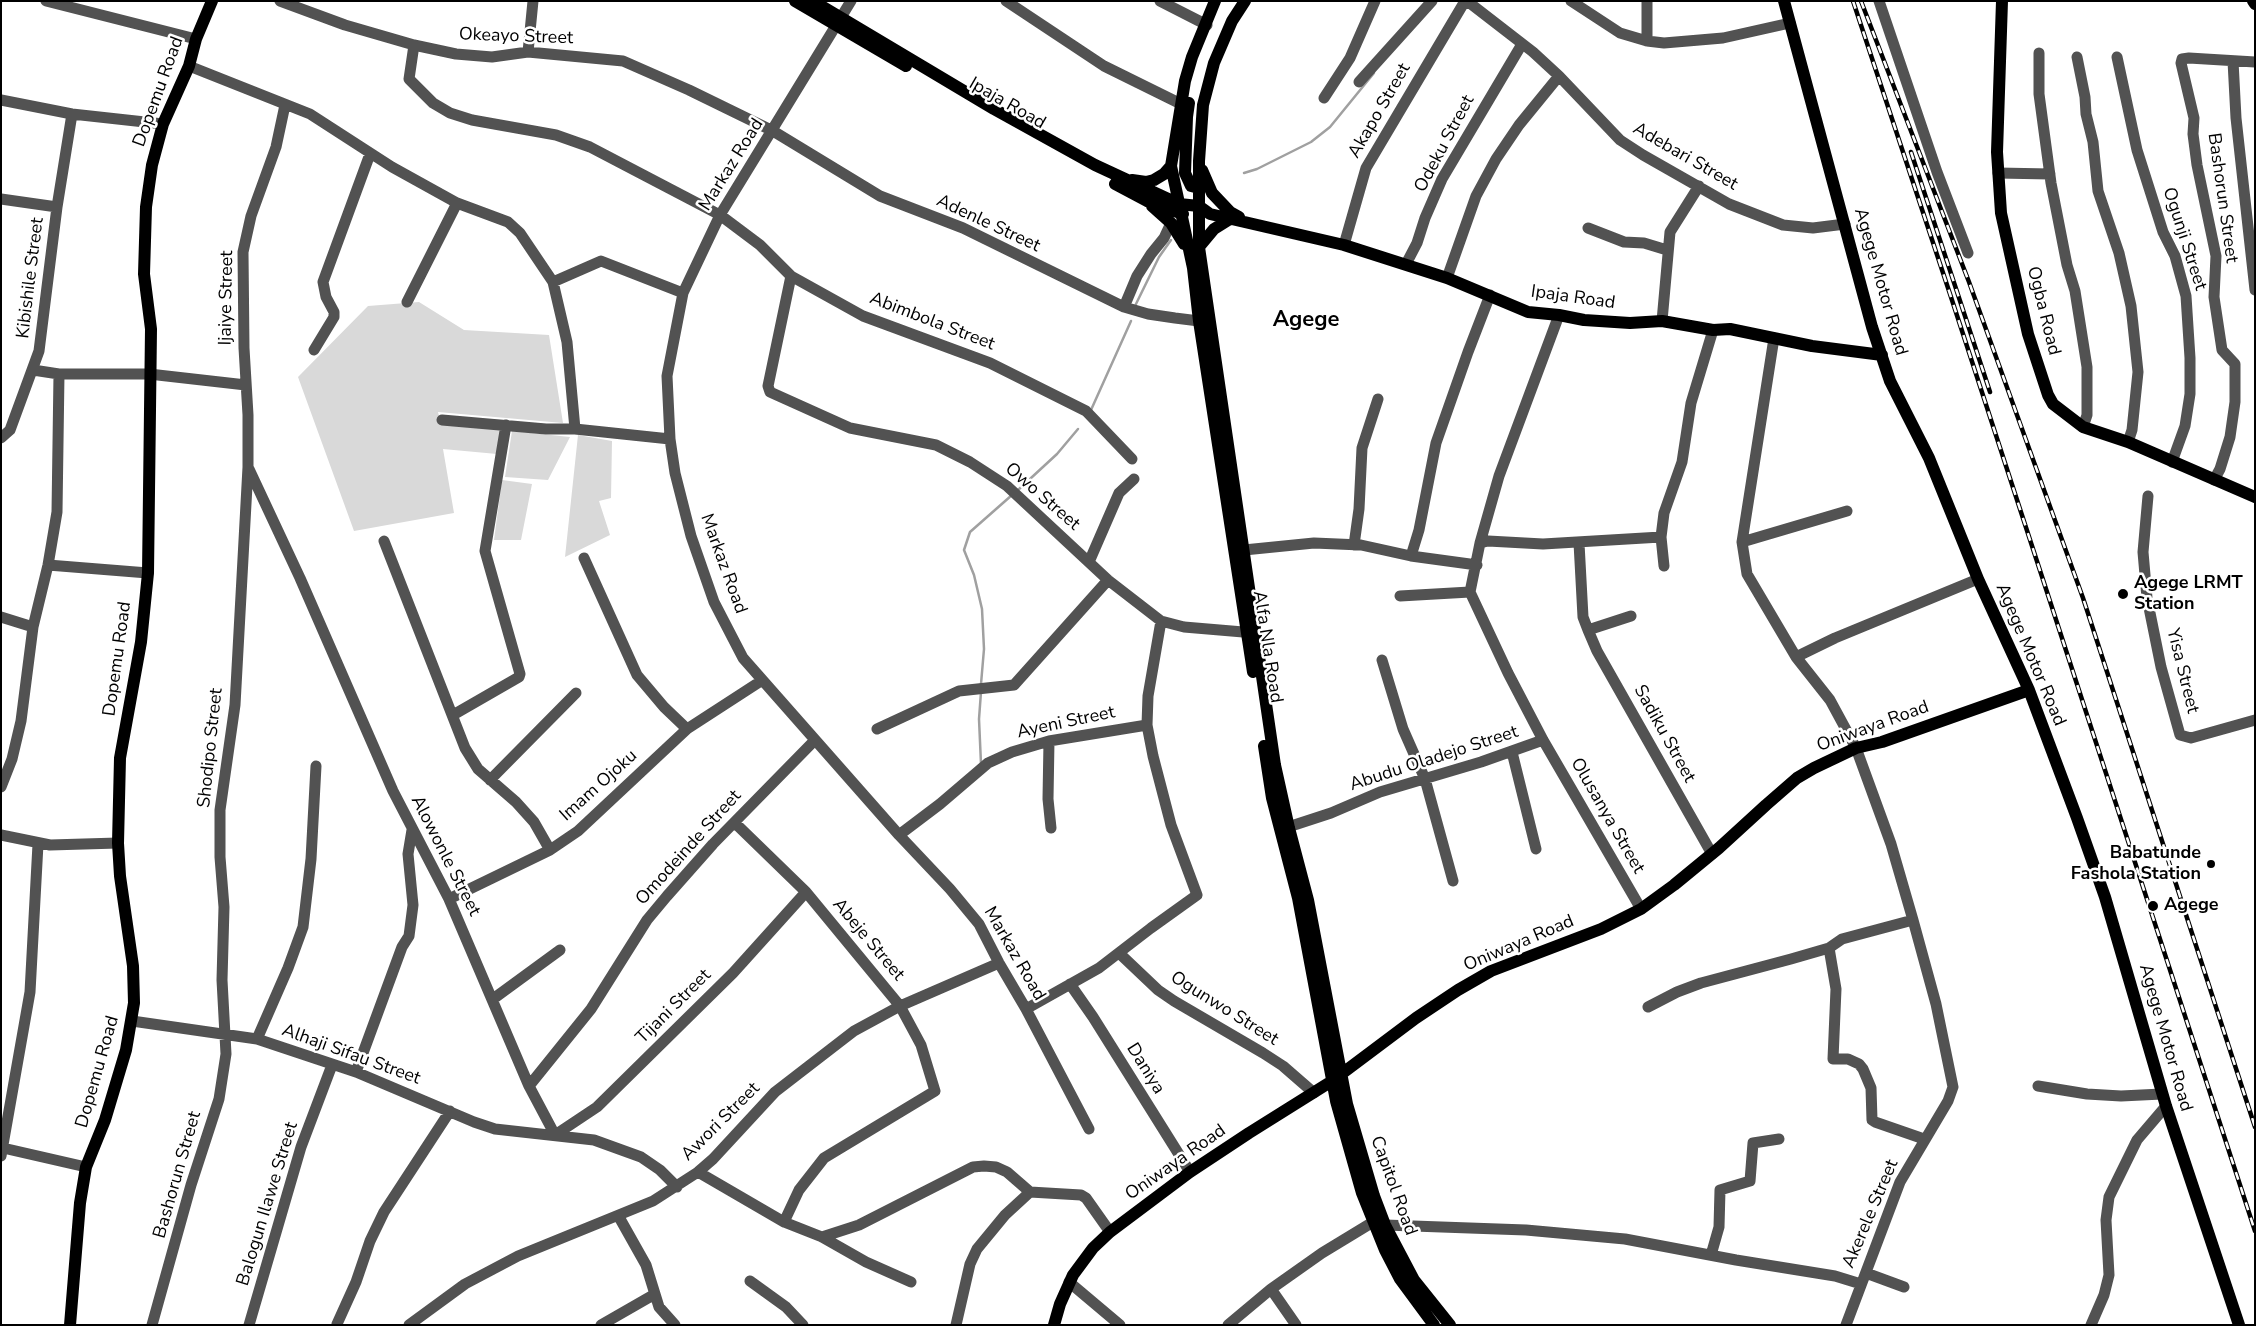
<!DOCTYPE html>
<html>
<head>
<meta charset="utf-8">
<style>
	body { margin:0 }
	#map { position:relative; width:2256px; height:1326px; overflow:hidden; background:#fff; font-family:"Nunito Sans",sans-serif }
	canvas { display:block }
	.frame { position:absolute; inset:0; border:2px solid #000; pointer-events:none }
</style>
</head>
<body>
<div id="map">
<canvas width="2256" height="1326"></canvas>
<div class="frame"></div>
</div>
<script>
const context = document.querySelector('canvas').getContext('2d');
context.lineJoin = 'round';
function paint(path, color) {
  context.fillStyle = color;
  context.fill(path, 'evenodd');
}
function poly(rows) {
  const path = new Path2D();
  for (const r of rows) {
    path.moveTo(r[0], r[1]);
    for (let i = 2; i < r.length; i += 2) path.lineTo(r[i], r[i + 1]);
  }
  return path;
}
function trace(path, color, width, dash) {
  context.strokeStyle = color;
  context.lineWidth = width;
  context.lineCap = dash ? 'butt' : 'round';
  context.setLineDash(dash || []);
  context.stroke(path);
}
function drawText(font, color, halo, rows, align = 'center') {
  context.font = font + ' "Nunito Sans",sans-serif';
  context.lineWidth = 5;
  context.setLineDash([]);
  context.textBaseline = 'middle';
  context.strokeStyle = halo;
  context.fillStyle = color;
  for (const [text, x, y, turn = 0] of rows) {
    context.save();
    context.translate(x, y);
    context.rotate((+turn || 0) * Math.PI / 180);
    context.textAlign = isNaN(turn) ? turn : align;
    if (halo) context.strokeText(text, 0, 0);
    context.fillText(text, 0, 0);
    context.restore();
  }
}
paint(poly([
	[419,302,464,330,549,335,563,423,438,412,441,424,501,429,497,454,443,449,454,513,354,531,298,377,368,306],
	[512,431,570,437,548,480,505,477],
	[578,435,612,441,611,498,599,501,610,535,565,557],
	[502,480,532,484,521,540,494,540]
]), '#d9d9d9');
trace(poly([
	[1244,173,1257,169,1311,142,1330,127,1374,73],
	[1135,306,1159,257,1171,240],
	[1091,410,1131,321],
	[1018,490,1057,454,1078,429],
	[981,684,984,649,982,609,974,575,964,550,970,532,1012,495],
	[981,692,979,719,981,764]
]), '#a0a0a0', 2.5);
trace(poly([
	[46,1,196,39],
	[280,1,345,25,414,45,456,54,492,57,528,52,623,61,689,90,773,131,880,196,963,228,1124,307,1148,314,1175,318,1199,321,1206,318],
	[851,1,720,215,683,293,667,376,670,439,675,473,691,536,714,602,743,658,899,835,950,889,979,924,999,963,1026,1009,1089,1129],
	[1006,1,1104,66,1181,104],
	[1160,1,1207,25],
	[1467,1,1533,52,1559,76,1620,140,1643,155,1729,204,1783,225,1813,228,1845,224],
	[1571,1,1620,33,1647,41,1664,43,1723,38,1790,23],
	[1647,1,1647,41],
	[1879,1,1937,172,1968,253],
	[414,45,409,79,433,103,450,113,472,120,556,135,590,147,720,215,760,245,791,276,863,316,990,363,1086,411,1132,459],
	[528,52,533,1],
	[2039,53,2039,94,2051,183,2067,265,2075,291,2087,367,2087,415,2083,427],
	[2077,57,2085,97,2086,114,2093,142,2098,191,2119,253,2131,306,2138,372,2132,430,2128,442],
	[2117,57,2137,150,2163,232,2175,256,2186,296,2190,358,2190,394,2185,426,2172,462],
	[2233,61,2236,118,2255,290],
	[189,66,310,114,392,167,457,203,508,222,520,233,553,282,567,342,575,429],
	[1359,82,1432,1],
	[1324,98,1350,58,1375,1],
	[1,100,72,114,163,124],
	[1998,173,2050,174],
	[1,199,57,207],
	[1588,228,1624,242,1644,243,1667,250],
	[1344,245,1366,168,1465,1],
	[1406,264,1417,243,1425,218,1442,179,1522,44],
	[791,276,768,386,770,392,850,428,936,445,970,462,1007,486,1108,580,1161,621,1184,627,1255,633],
	[1447,278,1476,196,1496,159,1519,125,1559,76],
	[553,282,601,261,683,293],
	[407,302,457,203],
	[1124,307,1137,276,1151,254,1164,238,1171,223],
	[1559,315,1499,476,1480,543,1470,592,1508,673,1543,740,1641,909],
	[1662,321,1670,232,1699,186],
	[1774,338,1742,542,1747,574,1796,657,1830,700,1856,748,1891,844,1913,920,1936,1004,1953,1087,1948,1101,1900,1182,1846,1325],
	[314,350,334,317,334,312,326,297,323,282,370,154],
	[33,370,59,374,149,374,246,385],
	[442,420,546,429,575,429,670,439],
	[1,438,10,430,39,351,57,207,72,114],
	[249,469,300,578,393,791,449,899,529,1086,555,1135],
	[2214,480,2220,469,2230,437,2235,402,2235,364,2222,350,2214,297,2216,256,2197,165,2193,134,2194,118,2181,63,2182,59,2189,58,2255,62],
	[2148,496,2143,552,2147,598,2161,667,2180,735,2191,738,2255,720],
	[384,541,465,748,478,769,516,802,534,822,550,850],
	[1742,542,1847,511],
	[1480,543,1488,541,1543,544,1661,537],
	[1579,543,1583,617,1588,630,1597,651,1712,854],
	[1354,545,1359,509,1362,448,1378,399],
	[1244,550,1314,543,1361,545,1411,556,1477,565],
	[1411,556,1419,530,1436,443,1468,352,1490,295],
	[584,558,637,675,664,707,687,729],
	[1089,562,1119,493,1134,479],
	[48,565,148,573],
	[1664,566,1661,537,1664,513,1682,462,1691,403,1713,330],
	[1400,596,1470,592],
	[1,617,33,627],
	[1588,630,1631,616],
	[1796,657,1835,638,1978,579],
	[1382,660,1403,729,1425,779,1453,881],
	[453,715,519,677,520,674,485,551,506,425],
	[877,729,959,691,1014,685,1108,580],
	[1049,741,1048,799,1051,828],
	[1512,752,1536,849],
	[490,780,576,693],
	[1,787,12,759,21,721,33,627,48,565,57,512,59,374],
	[735,823,806,892,900,1006,921,1045,935,1091,824,1158,799,1190,784,1222],
	[1282,829,1331,813,1380,792,1481,762,1543,740],
	[1,835,50,845,118,843],
	[899,835,940,804,988,763,1012,752,1049,741,1147,725],
	[449,899,550,850,578,831,687,729,761,681],
	[1829,948,1836,989,1833,1059,1848,1059,1859,1064,1863,1069,1871,1088,1872,1120,1875,1122,1924,1139],
	[1119,953,1158,990,1174,1001,1263,1053,1283,1066,1314,1093],
	[1070,984,1093,1017,1190,1172],
	[493,999,560,950],
	[1648,1007,1677,992,1701,983,1791,959,1829,948,1842,939,1913,920],
	[1026,1009,1099,968,1151,928,1197,895,1171,825,1153,756,1147,725,1148,696,1161,621],
	[132,1021,257,1039,356,1072,474,1122,495,1129,594,1140,641,1157,660,1170,677,1187],
	[257,1039,288,968,303,927,311,859,316,766],
	[356,1072,402,947,409,936,413,905,408,854,412,830],
	[529,1086,591,1009,647,920,667,896,713,844,815,740],
	[2038,1086,2087,1094,2121,1096,2162,1094],
	[555,1135,597,1107,733,973,806,892],
	[3,1148,86,1167],
	[1,1156,30,992,38,844],
	[698,1172,784,1222,822,1237,866,1262,911,1282],
	[619,1217,646,1265,659,1307,675,1325],
	[1385,1225,1526,1230,1625,1239,1736,1260,1835,1276,1861,1284],
	[822,1237,859,1225,973,1167,984,1166,996,1167,1007,1172,1030,1192,1081,1195,1086,1198,1110,1232],
	[1711,1255,1719,1227,1720,1190,1750,1181,1753,1143,1779,1139],
	[1866,1273,1904,1287],
	[750,1281,786,1307,803,1325],
	[1069,1282,1120,1325],
	[1271,1289,1296,1325],
	[337,1324,356,1282,370,1241,384,1212,450,1111],
	[152,1325,191,1185,219,1099,226,1054,222,980,224,907,220,857,220,810,235,705,248,467,248,415,244,348,243,252,251,216,276,147,285,105],
	[249,1325,301,1147,332,1065],
	[409,1325,465,1284,518,1256,653,1201,698,1172,713,1159,775,1092,854,1031,900,1006,999,963],
	[601,1325,655,1294],
	[956,1325,970,1264,977,1249,1005,1215,1030,1192],
	[1228,1325,1271,1289,1322,1253,1373,1222],
	[2091,1325,2104,1295,2109,1275,2106,1220,2109,1197,2137,1140,2166,1106]
]), '#525252', 11);
trace(poly([
	[795,1,906,66],
	[813,1,994,109,1095,165,1179,204,1199,206,1210,214,1344,245,1447,278,1528,312,1559,315,1584,320,1630,323,1662,321,1713,330,1730,329,1812,346,1882,355],
	[1215,1,1192,57,1185,81,1171,166,1193,268,1199,321,1253,672],
	[1245,1,1232,21,1214,63,1203,105,1199,161,1199,247,1275,765,1289,828,1308,900,1347,1104,1374,1196,1385,1225,1414,1280,1450,1325],
	[1784,1,1872,327,1890,381,1929,458,1978,579,2029,690,2077,818,2105,897,2166,1106,2239,1325],
	[2002,1,1997,152,2001,213,2028,334,2048,395,2053,404,2083,427,2128,442,2255,497],
	[2253,1,2255,4],
	[1189,103,1187,117,1185,173,1191,186,1199,188],
	[1202,170,1212,193,1230,212,1239,217],
	[1132,180,1146,182,1154,180,1164,174,1171,166],
	[1115,184,1147,201,1183,214],
	[1152,206,1171,223,1184,244],
	[1199,247,1214,229,1230,219],
	[1264,746,1272,798,1298,898,1336,1101,1362,1193,1385,1250,1400,1279,1434,1325],
	[70,1325,80,1203,86,1167,105,1120,126,1050,134,1003,133,966,120,876,118,843,120,758,141,642,148,573,151,329,144,274,146,207,152,165,163,124,189,66,196,39,212,1],
	[1054,1325,1060,1304,1073,1275,1093,1248,1110,1232,1190,1172,1249,1133,1332,1081,1416,1018,1458,990,1491,971,1601,929,1641,909,1674,885,1719,848,1766,805,1797,778,1814,768,1856,748,1882,742,2029,690]
]), '#000', 12);
const rail = poly([
	[1853,1,1950,294,2255,1231],
	[1861,1,1969,282,2083,598,2255,1127],
	[1911,152,1990,392]
]);
trace(rail, '#000', 4.5);
trace(rail, '#fff', 2.5, [8]);
for (const [x, y, r, color] of [
	[2123,594,6,"#000"],
	[2211,864,5,"#000"],
	[2153,906,6,"#000"]
]) {
  const dot = new Path2D();
  dot.arc(x, y, r, 0, 2 * Math.PI);
  context.fillStyle = color;
  context.fill(dot);
  trace(dot, '#fff', 2);
}
drawText('18px', '#000', '#fff', [
	["Okeayo Street",516,37,2],
	["Dopemu Road",159,92,-70],
	["Ipaja Road",1007,104,30],
	["Akapo Street",1380,111,-60],
	["Odeku Street",1445,144,-62],
	["Adebari Street",1685,157,30],
	["Markaz Road",732,165,-58],
	["Bashorun Street",2222,198,82],
	["Adenle Street",988,224,25],
	["Ogunji Street",2184,239,72],
	["Kibishile Street",31,278,-83],
	["Agege Motor Road",1880,282,74],
	["Ijaiye Street",227,298,-89],
	["Ipaja Road",1573,298,8],
	["Ogba Road",2043,311,76],
	["Abimbola Street",932,322,21],
	["Owo Street",1042,497,41],
	["Markaz Road",723,564,70],
	["Alfa Nla Road",1267,647,81],
	["Agege Motor Road",2030,655,67],
	["Dopemu Road",118,659,-82],
	["Yisa Street",2182,671,76],
	["Ayeni Street",1066,723,-12],
	["Oniwaya Road",1873,727,-20],
	["Sadiku Street",1664,734,61],
	["Shodipo Street",211,748,-84],
	["Abudu Oladejo Street",1434,759,-18],
	["Imam Ojoku",599,786,-42],
	["Olusanya Street",1607,816,60],
	["Omodeinde Street",689,848,-48],
	["Alowonle Street",445,856,63],
	["Abeje Street",868,940,50],
	["Oniwaya Road",1519,944,-23],
	["Markaz Road",1014,954,60],
	["Tijani Street",674,1007,-45],
	["Ogunwo Street",1224,1009,32],
	["Agege Motor Road",2165,1038,74],
	["Alhaji Sifau Street",351,1055,20],
	["Daniya",1145,1069,58],
	["Dopemu Road",98,1072,-74],
	["Awori Street",721,1122,-45],
	["Oniwaya Road",1176,1163,-35],
	["Bashorun Street",178,1175,-74],
	["Capitol Road",1393,1186,70],
	["Balogun Ilawe Street",268,1204,-73],
	["Akerele Street",1871,1214,-67]
]);
drawText('bold 18px', '#000', '#fff', [
	["Agege LRMT",2134,584],
	["Station",2134,605],
	["Babatunde",2201,854,"right"],
	["Fashola Station",2201,875,"right"],
	["Agege",2164,906]
], 'left');
drawText('bold 22px', '#000', '#fff', [
	["Agege",1306,321]
]);
</script>
</body>
</html>
